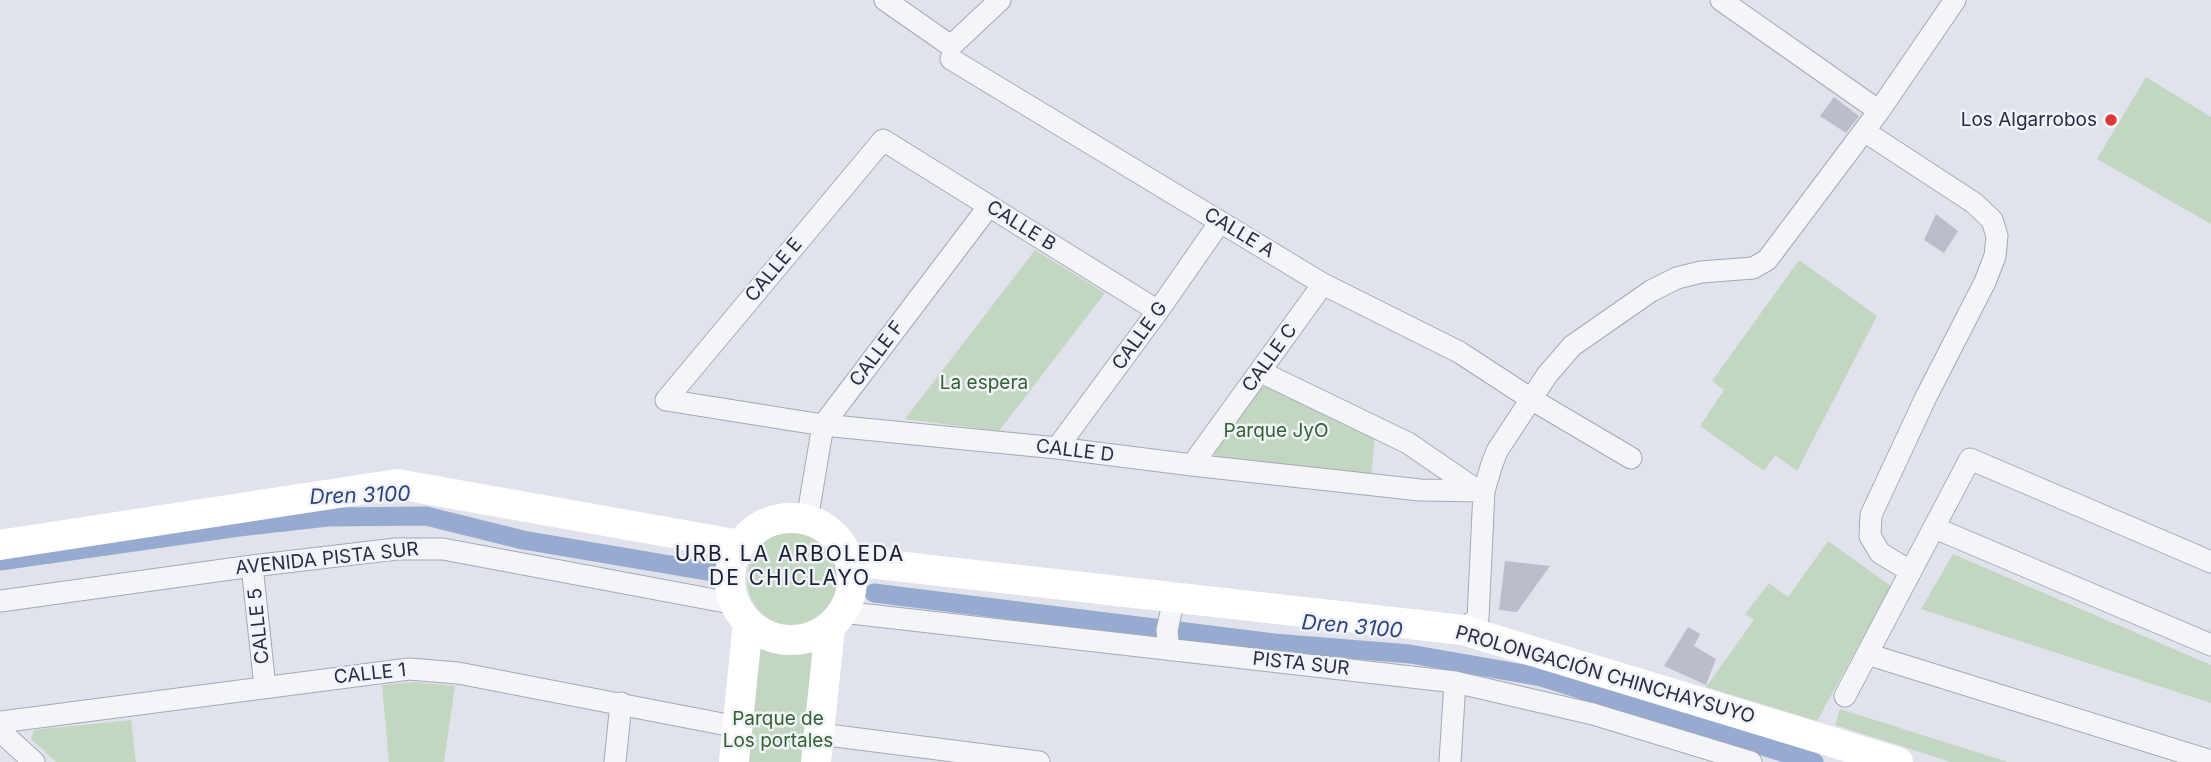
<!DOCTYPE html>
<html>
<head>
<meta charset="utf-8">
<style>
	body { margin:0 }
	canvas { display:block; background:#e0e3eb }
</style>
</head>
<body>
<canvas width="2211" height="762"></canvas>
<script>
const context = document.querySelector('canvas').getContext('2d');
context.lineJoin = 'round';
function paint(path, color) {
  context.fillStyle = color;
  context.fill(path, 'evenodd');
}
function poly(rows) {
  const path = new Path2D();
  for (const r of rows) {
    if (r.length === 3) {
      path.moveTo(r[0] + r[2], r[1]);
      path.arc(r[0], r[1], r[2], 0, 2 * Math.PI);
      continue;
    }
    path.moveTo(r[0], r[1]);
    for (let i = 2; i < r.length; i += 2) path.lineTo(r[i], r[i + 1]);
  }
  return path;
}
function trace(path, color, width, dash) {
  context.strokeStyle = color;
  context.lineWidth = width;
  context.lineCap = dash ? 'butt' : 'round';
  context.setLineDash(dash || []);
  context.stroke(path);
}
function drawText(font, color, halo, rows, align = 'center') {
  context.font = font + ' Inter,sans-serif';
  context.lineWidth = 5;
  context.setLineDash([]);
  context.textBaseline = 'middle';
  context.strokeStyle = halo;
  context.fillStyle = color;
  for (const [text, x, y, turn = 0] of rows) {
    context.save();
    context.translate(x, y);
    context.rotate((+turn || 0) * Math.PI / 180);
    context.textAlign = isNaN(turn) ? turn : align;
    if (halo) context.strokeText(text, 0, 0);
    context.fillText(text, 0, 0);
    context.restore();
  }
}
paint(poly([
	[2146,77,2211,117,2211,224,2097,159],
	[1035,250,1105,293,999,431,905,419],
	[1799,260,1877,316,1797,471,1775,455,1764,471,1700,426,1724,390,1712,381],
	[1268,386,1375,437,1371,478,1221,462,1215,456,1214,448,1259,387],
	[795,579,48],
	[1828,541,1891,586,1817,721,1706,687,1754,620,1745,614,1769,583,1788,597],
	[1953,554,2211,665,2211,703,1921,609],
	[757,638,785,648,802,648,818,643,805,762,744,762],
	[415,682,455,686,444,762,389,762,382,685],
	[1840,709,2008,762,1951,762,1835,725],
	[131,720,136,762,56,762,31,739,34,730]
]), '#c3d6c1');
trace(poly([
	[0,561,239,527,328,517,426,516,523,540,718,573],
	[874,593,1274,643,1410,654,1541,677,1814,762]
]), '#97aacf', 19);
paint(poly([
	[1834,97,1859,116,1846,133,1820,116],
	[1936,214,1958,231,1944,253,1924,240],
	[1505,561,1550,566,1517,612,1499,610],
	[1688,627,1700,634,1694,646,1716,659,1706,685,1664,666]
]), '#babecb');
const street = poly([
	[885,0,951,46,1000,0],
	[1721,0,1879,111],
	[951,59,1323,284,1459,352,1531,399,1631,458],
	[1864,131,1974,203,1992,220,1997,236,1995,256,1985,282,1926,397,1871,515,1870,536,1880,553,1910,571],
	[1261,372,1408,443,1478,491],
	[666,400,823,425,1057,448,1192,465,1420,490,1484,491],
	[666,400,883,140,1158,311],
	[1057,448,1158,311,1220,222],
	[1192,465,1323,284],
	[807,520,823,425,989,206],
	[1935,528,2211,645],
	[252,566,265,687],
	[0,601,252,566,396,549,443,549,736,604],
	[842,612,1455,682,1593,714,1751,762],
	[1463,630,1478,618,1484,491,1491,467,1497,451,1547,375,1572,346,1651,291,1677,278,1701,272,1753,268,1767,260,1879,111,1955,0],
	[1172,650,1168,642,1167,630,1172,608,1179,598],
	[1867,654,2211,761],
	[1845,696,1970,459,2211,562],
	[0,722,409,669,458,673,738,727],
	[0,731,34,762],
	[820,734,1039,762],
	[615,762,621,703],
	[1450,762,1455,682]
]);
trace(street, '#a5a9b6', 23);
trace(street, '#f4f5f9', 21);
trace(poly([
	[791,579,61],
	[0,545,397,484,740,545],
	[848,557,869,563,1463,630,1898,762],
	[734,762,748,622],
	[816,762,830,627]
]), '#fff', 30);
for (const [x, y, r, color] of [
	[2111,120,7,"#de3839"]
]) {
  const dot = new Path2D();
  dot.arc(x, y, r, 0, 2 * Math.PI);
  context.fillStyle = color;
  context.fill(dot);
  trace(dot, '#f0f3f8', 2.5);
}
drawText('19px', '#272d45', '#f0f3f8', [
	["Los Algarrobos",2097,120]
], 'right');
drawText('19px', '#272d45', '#f0f3f8', [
	["CALLE B",1021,226,32],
	["CALLE A",1239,233,31],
	["CALLE E",774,270,-50],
	["CALLE G",1140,336,-54],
	["CALLE F",877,354,-53],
	["CALLE C",1270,358,-54],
	["CALLE D",1075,451,7],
	["AVENIDA PISTA SUR",327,559,-6],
	["CALLE 5",259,626,-96],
	["PISTA SUR",1301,664,6],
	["CALLE 1",370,674,-6],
	["PROLONGACIÓN CHINCHAYSUYO",1605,675,16]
]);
drawText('19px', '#356232', '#f0f3f8', [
	["La espera",984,383],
	["Parque JyO",1276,431],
	["Parque de",778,719],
	["Los portales",778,741]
]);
drawText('italic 21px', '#2c457e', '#f0f3f8', [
	["Dren 3100",360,496,-2],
	["Dren 3100",1352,627,5]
]);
context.letterSpacing = '2px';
drawText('21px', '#191f35', '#f0f3f8', [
	["URB. LA ARBOLEDA",790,555],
	["DE CHICLAYO",790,579]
]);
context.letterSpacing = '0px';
</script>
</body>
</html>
